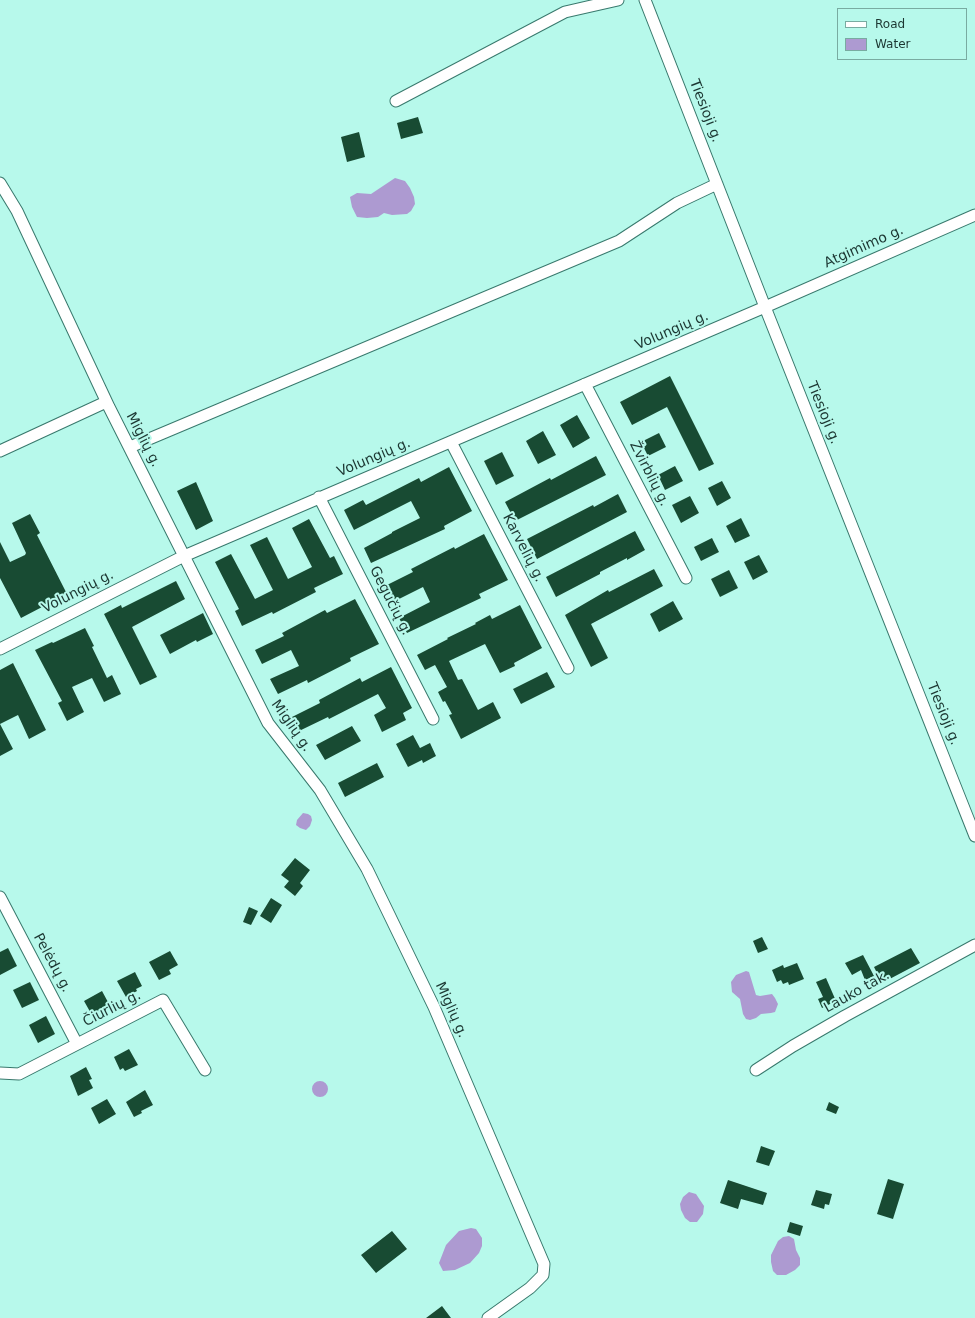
<!DOCTYPE html>
<html>
<head>
<meta charset="utf-8">
<style>
	body { margin:0 }
	#map { position:relative; width:975px; height:1318px; overflow:hidden; background:#b7f9eb; font-family:"DejaVu Sans",sans-serif }
	canvas { display:block }
	.legend { position:absolute; left:837px; top:8px; width:130px; height:52px; box-sizing:border-box; background:#b7f9eb; border:1px solid #79aba1; margin:0; padding:5px 7px; list-style:none; font-size:12px; color:#1c3732 }
	.legend li { display:flex; align-items:center; gap:8px; height:20px }
	.legend b { width:20px; border:1px solid #79aba1 }
</style>
</head>
<body>
<div id="map">
<canvas width="975" height="1318"></canvas>
<ul class="legend">
<li><b style="height:5px;background:#fff"></b>Road</li>
<li><b style="height:11px;background:#ad9ad1"></b>Water</li>
</ul>
</div>
<script>
const context = document.querySelector('canvas').getContext('2d');
context.lineJoin = 'round';
function paint(path, color) {
  context.fillStyle = color;
  context.fill(path, 'evenodd');
}
function poly(rows) {
  const path = new Path2D();
  for (const r of rows) {
    if (r.length === 3) {
      path.moveTo(r[0] + r[2], r[1]);
      path.arc(r[0], r[1], r[2], 0, 2 * Math.PI);
      continue;
    }
    path.moveTo(r[0], r[1]);
    for (let i = 2; i < r.length; i += 2) path.lineTo(r[i], r[i + 1]);
  }
  return path;
}
function trace(path, color, width, dash) {
  context.strokeStyle = color;
  context.lineWidth = width;
  context.lineCap = dash ? 'butt' : 'round';
  context.setLineDash(dash || []);
  context.stroke(path);
}
function drawText(font, color, halo, rows, align = 'center') {
  context.font = font + ' "DejaVu Sans",sans-serif';
  context.lineWidth = 4;
  context.setLineDash([]);
  context.textBaseline = 'middle';
  context.strokeStyle = halo;
  context.fillStyle = color;
  for (const [text, x, y, turn = 0] of rows) {
    context.save();
    context.translate(x, y);
    context.rotate((+turn || 0) * Math.PI / 180);
    context.textAlign = isNaN(turn) ? turn : align;
    if (halo) context.strokeText(text, 0, 0);
    context.fillText(text, 0, 0);
    context.restore();
  }
}
paint(poly([
	[395,178,405,181,410,188,414,197,415,204,411,211,407,214,392,215,384,213,378,217,367,218,357,217,352,207,350,197,357,193,371,194],
	[303,813,308,814,311,816,312,820,310,826,306,830,300,828,296,825,297,820],
	[746,971,749,972,756,995,760,996,772,994,775,998,778,1004,775,1012,771,1013,761,1014,756,1018,750,1020,746,1019,743,1014,740,999,732,992,731,982,736,975],
	[320,1089,8],
	[689,1192,696,1194,704,1206,703,1214,697,1222,690,1222,685,1218,681,1210,680,1204,683,1197],
	[471,1228,476,1229,482,1238,482,1246,479,1253,470,1263,455,1270,443,1271,439,1263,446,1245,459,1231],
	[789,1236,794,1239,796,1250,800,1258,800,1265,795,1270,786,1275,777,1275,773,1271,771,1262,771,1255,778,1241,783,1237]
]), '#ad9ad1');
paint(poly([
	[418,117,423,133,401,139,397,123],
	[359,132,365,157,347,162,341,137],
	[670,376,714,464,699,471,667,407,632,425,620,402],
	[577,415,590,438,573,448,560,425],
	[543,431,556,455,538,464,526,441],
	[659,433,666,447,648,456,641,442],
	[502,452,514,476,496,485,484,461],
	[596,456,606,475,515,521,505,502,550,478,551,480],
	[675,466,683,481,665,490,658,475],
	[449,467,472,511,444,526,445,529,371,563,364,548,392,533,392,532,420,518,411,501,354,530,344,510,363,500,366,505,419,478,421,482],
	[722,481,731,498,717,506,708,488],
	[196,482,213,521,196,530,177,491],
	[618,494,627,512,537,559,527,539,593,505,594,507],
	[690,496,699,513,681,523,672,505],
	[30,514,40,533,37,535,67,594,21,618,0,578,0,542,10,562,25,555,26,553,12,523],
	[741,518,750,536,735,543,726,526],
	[309,519,330,558,334,556,343,574,314,588,316,592,273,614,272,612,242,626,235,611,239,609,215,562,231,554,255,599,273,590,250,545,267,537,288,579,312,567,292,528],
	[635,531,645,550,627,560,627,558,600,572,600,574,556,597,546,577],
	[484,534,508,580,479,594,481,598,407,633,399,618,430,602,423,587,391,603,383,587,413,572,411,569,454,547,455,549],
	[712,538,719,552,701,561,694,547],
	[759,555,768,572,753,580,744,562],
	[654,569,663,586,591,624,608,658,591,667,565,615,608,590,609,592],
	[729,570,738,588,720,597,711,579],
	[176,581,185,599,132,627,157,677,140,685,104,614,121,605,122,608],
	[355,599,379,644,350,658,351,661,308,683,307,680,278,694,270,679,299,666,291,650,262,664,255,650,284,636,282,633,325,610,327,613],
	[673,601,683,619,659,632,650,614],
	[520,605,542,648,514,663,515,666,500,673,485,644,449,661,458,680,462,679,478,710,493,702,501,718,461,739,449,715,452,714,445,701,443,702,438,692,447,687,435,665,425,670,417,655,448,639,447,638,476,624,475,623,490,615,492,619],
	[203,613,213,634,197,642,196,640,170,654,160,635],
	[85,628,94,646,92,647,107,678,112,675,121,694,104,702,92,678,72,687,84,712,67,721,58,703,62,701,35,650,52,642,53,643],
	[13,663,46,730,29,739,18,715,0,724,0,670],
	[391,667,412,708,403,713,406,720,382,732,374,715,386,708,378,694,329,719,328,717,299,731,292,717,320,703,319,700,360,678,362,682],
	[547,672,555,687,521,704,513,689],
	[0,724,13,749,0,756],
	[352,726,361,741,325,760,316,745],
	[413,735,420,748,430,743,436,756,423,763,422,760,408,767,396,744],
	[377,763,384,777,345,797,338,783],
	[295,858,310,870,300,883,303,886,295,896,284,887,289,881,281,875],
	[271,898,282,905,271,923,260,916],
	[249,907,258,911,251,925,243,922],
	[762,937,768,949,758,953,753,941],
	[8,948,17,966,0,975,0,952],
	[911,948,920,963,882,983,874,967],
	[170,951,178,965,169,970,171,974,159,980,149,962],
	[863,955,874,976,865,980,861,970,852,975,845,963],
	[797,963,804,979,789,985,788,982,783,984,781,980,777,982,772,970,783,965,784,968],
	[135,972,142,986,136,989,137,991,126,997,117,981],
	[826,978,836,1001,822,1008,818,999,823,997,816,982],
	[30,982,39,1000,22,1008,13,990],
	[102,991,109,1004,102,1008,104,1010,93,1017,84,1001],
	[46,1016,55,1034,38,1043,29,1025],
	[129,1049,138,1065,125,1071,123,1068,120,1070,114,1057],
	[86,1067,92,1079,89,1080,93,1088,78,1096,70,1076],
	[145,1090,153,1105,141,1111,142,1113,134,1117,126,1102],
	[107,1099,116,1114,99,1124,91,1108],
	[829,1102,839,1107,836,1114,826,1110],
	[761,1146,775,1151,769,1166,756,1162],
	[888,1179,904,1184,893,1219,877,1214],
	[728,1180,767,1193,763,1205,741,1199,738,1209,720,1203],
	[816,1190,832,1194,829,1205,825,1204,824,1209,811,1205],
	[790,1222,803,1226,800,1236,787,1232],
	[392,1231,407,1249,376,1273,361,1255],
	[442,1306,451,1318,426,1318]
]), '#184b33');
const minor = poly([
	[645,0,765,307,975,836],
	[396,101,565,12,618,0],
	[0,183,17,211,109,407,268,723,320,790,367,869,434,1007,544,1264,543,1275,530,1288,488,1318],
	[585,384,686,578],
	[451,442,568,668],
	[130,447,619,241,677,203,717,184],
	[0,451,106,402],
	[319,497,433,719],
	[0,649,184,556,765,307,975,215],
	[0,897,77,1044],
	[756,1070,793,1046,845,1016,975,945],
	[0,1073,19,1074,163,1000,205,1070]
]);
trace(minor, '#39796d', 13);
trace(minor, '#fff', 11);
drawText('14px', '#1c3732', '#b7f9eb', [
	["Tiesioji g.",705,111,69],
	["Atgimimo g.",864,247,-24],
	["Volungių g.",672,331,-23],
	["Tiesioji g.",823,413,68],
	["Miglių g.",143,440,63],
	["Volungių g.",374,458,-23],
	["Žvirblių g.",649,474,63],
	["Karvelių g.",523,548,63],
	["Volungių g.",78,592,-27],
	["Gegučių g.",390,601,63],
	["Tiesioji g.",943,714,68],
	["Miglių g.",291,726,55],
	["Pelėdų g.",52,963,62],
	["Lauko tak.",857,992,-29],
	["Čiurlių g.",112,1009,-27],
	["Miglių g.",451,1010,66]
]);
</script>
</body>
</html>
